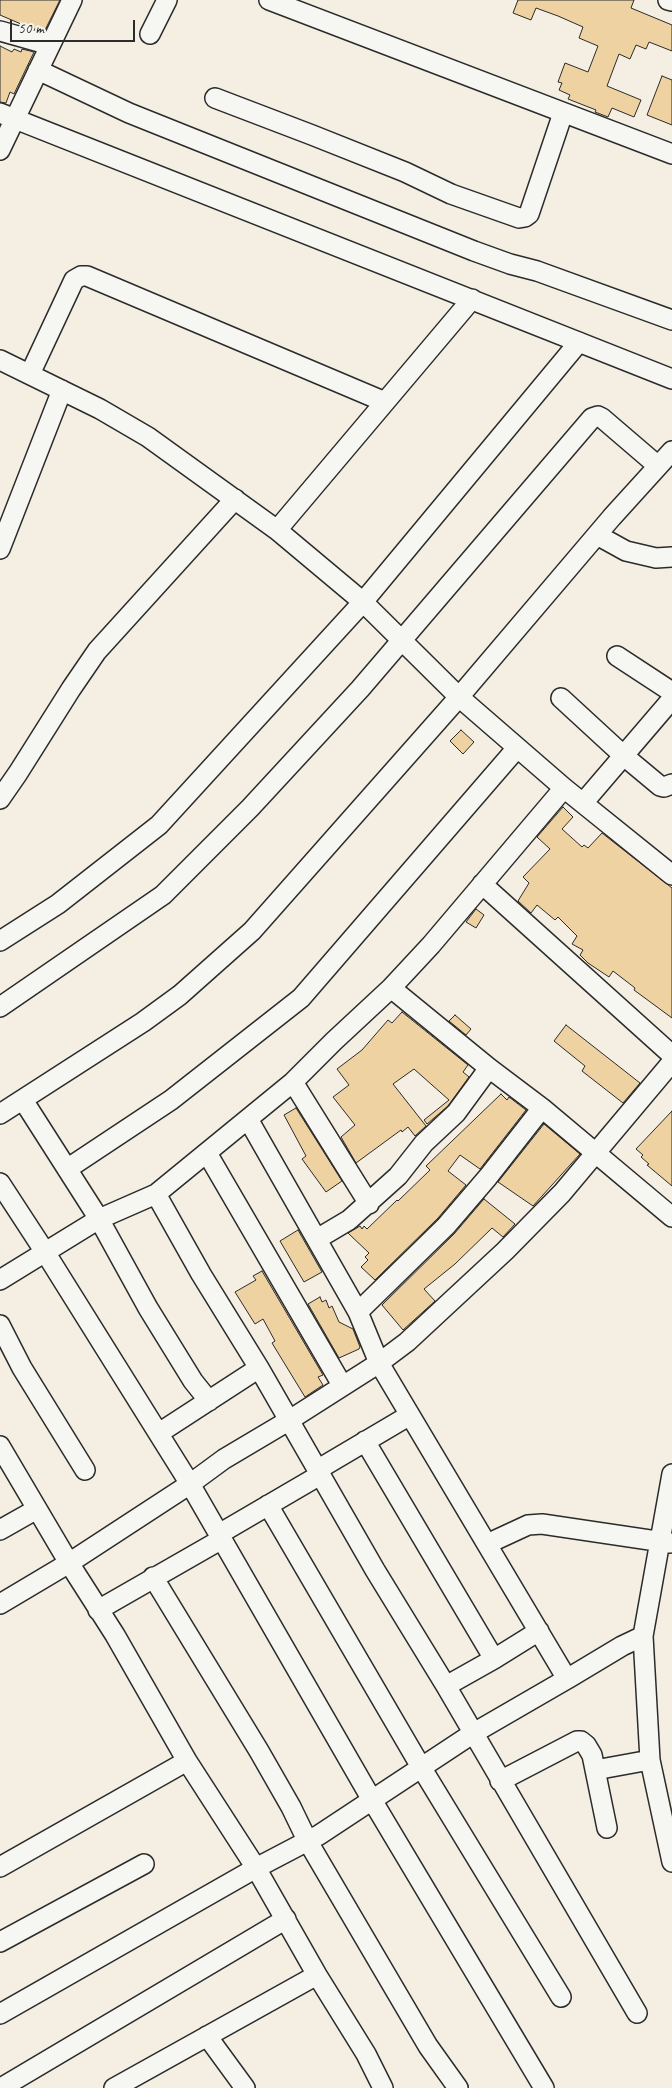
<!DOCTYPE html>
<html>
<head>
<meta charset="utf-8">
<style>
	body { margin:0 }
	#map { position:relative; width:672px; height:2088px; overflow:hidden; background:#f4efe2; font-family:Caveat,sans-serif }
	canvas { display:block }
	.scale { position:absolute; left:10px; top:20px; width:125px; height:22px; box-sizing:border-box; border:2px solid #2b2b2b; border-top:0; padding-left:6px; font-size:15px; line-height:18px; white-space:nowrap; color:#2b2b2b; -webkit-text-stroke:4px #f6f6f2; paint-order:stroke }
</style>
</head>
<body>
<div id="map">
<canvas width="672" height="2088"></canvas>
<div class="scale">50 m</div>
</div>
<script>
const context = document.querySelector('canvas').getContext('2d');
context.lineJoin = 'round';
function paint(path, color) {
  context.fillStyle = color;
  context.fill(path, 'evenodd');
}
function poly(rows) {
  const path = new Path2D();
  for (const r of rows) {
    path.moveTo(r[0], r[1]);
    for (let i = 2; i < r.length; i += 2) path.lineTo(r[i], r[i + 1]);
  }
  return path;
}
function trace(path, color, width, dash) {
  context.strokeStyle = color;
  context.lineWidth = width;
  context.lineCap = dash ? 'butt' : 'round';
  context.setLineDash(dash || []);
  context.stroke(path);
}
const building = poly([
	[0,0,60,0,44,32,28,27,0,15,0,0],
	[518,0,634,0,631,8,672,25,672,51,649,42,646,49,636,45,630,59,619,54,607,86,641,100,634,117,612,108,608,117,595,112,596,110,568,99,570,95,559,90,562,83,558,82,565,63,588,72,598,46,579,38,583,27,558,16,536,8,531,20,513,13,518,0],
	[0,46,12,52,14,49,21,52,22,49,34,52,14,94,10,92,6,103,0,102,0,46],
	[662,76,672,80,672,125,647,115,662,76],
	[461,730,474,742,463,754,450,741,461,730],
	[563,807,573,817,562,829,582,847,584,845,588,848,602,833,672,888,672,1018,634,990,635,988,613,971,609,977,588,963,580,955,583,950,572,944,577,936,558,917,555,920,537,905,531,913,518,901,529,883,523,877,550,849,537,837,563,807],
	[476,909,484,915,476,928,466,922,476,909],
	[402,1012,468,1065,463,1072,469,1077,448,1106,427,1124,424,1120,449,1100,414,1069,393,1084,426,1126,415,1136,408,1127,402,1132,401,1130,356,1163,341,1137,355,1125,333,1097,349,1085,337,1069,362,1050,388,1020,392,1023,402,1012],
	[455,1015,471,1029,466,1035,449,1021,455,1015],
	[566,1025,640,1083,623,1103,582,1071,585,1066,554,1041,566,1025],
	[501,1094,507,1100,509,1097,526,1110,480,1169,460,1155,448,1171,466,1185,438,1218,375,1280,361,1267,368,1260,365,1257,369,1253,348,1233,360,1226,362,1229,364,1226,367,1229,397,1200,398,1201,430,1170,426,1166,501,1094],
	[296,1108,342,1181,326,1192,302,1159,306,1156,284,1115,296,1108],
	[672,1111,672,1186,647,1165,649,1164,641,1157,643,1155,636,1149,672,1111],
	[544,1124,580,1154,533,1206,498,1182,544,1124],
	[484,1199,515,1224,503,1237,492,1228,455,1264,424,1289,435,1301,403,1330,382,1305,454,1234,484,1199],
	[298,1230,322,1272,304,1282,280,1241,298,1230],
	[262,1271,323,1375,318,1377,323,1385,305,1397,272,1343,275,1341,263,1319,255,1324,235,1292,256,1280,253,1276,262,1271],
	[320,1297,322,1302,326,1300,329,1308,332,1306,339,1322,353,1329,360,1347,359,1349,339,1358,308,1304,320,1297]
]);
paint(building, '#eed2a2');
trace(building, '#2b2b2b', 1);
const minor = poly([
	[269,0,672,154],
	[668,0,672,1],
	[0,31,50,45],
	[150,34,167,0],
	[38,70,129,113,474,251,510,264,537,271,672,320],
	[215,98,312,135,405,172,451,194,519,218,525,217,529,214,563,113],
	[0,113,672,379],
	[0,150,72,0],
	[0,360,100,409,148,437,277,530,363,602,459,697,564,788,672,875],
	[30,374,74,280,81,276,87,276,385,402],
	[277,530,472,299],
	[597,535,626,551,656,558,672,557],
	[0,549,62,390],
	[617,656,672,692],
	[561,698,624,756,660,786,664,787,672,784],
	[0,799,18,773,71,689,97,651,235,499],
	[583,803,672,699],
	[482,884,672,1055],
	[0,941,58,904,159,825,363,602,579,342],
	[391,988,489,1068,542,1108,672,1217],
	[0,1007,163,895,250,808,360,689,592,418,598,416,602,418,658,466],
	[293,1082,369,1204],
	[23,1100,99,1219,148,1308,193,1381,209,1401],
	[0,1114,143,1022,180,995,252,931,459,697,612,517,672,451],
	[248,1119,358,1312,379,1363,567,1679,622,1646,643,1636],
	[207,1153,342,1385],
	[67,1169,171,1100,301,998,517,748],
	[0,1183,45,1252,190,1484,372,1800,544,2088],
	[156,1194,201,1274,259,1368,375,1570,446,1686,637,2013],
	[317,1239,349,1220,398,1176,424,1143,456,1113,489,1068],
	[0,1280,99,1219,156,1194,293,1082,334,1041,391,988,431,945,564,788],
	[358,1312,446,1226,488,1177,542,1108],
	[0,1325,22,1368,85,1470],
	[159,1433,259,1368],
	[365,1441,494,1659,539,1631],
	[0,1446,69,1563,115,1635,187,1761,256,1868,317,1975,366,2054,383,2088],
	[317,1470,410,1415],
	[672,1474,643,1636,650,1760,672,1862],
	[268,1505,421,1767,561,1997],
	[0,1530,37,1509],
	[219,1534,320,1475],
	[487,1544,528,1525,542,1524,670,1543],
	[153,1577,259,1751,291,1807,307,1840,428,2046,458,2088],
	[0,1604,69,1563,190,1484,224,1459,288,1421,379,1363,407,1342,505,1251,562,1193,672,1062],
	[98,1610,222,1539],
	[446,1686,494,1659],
	[595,1770,650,1760],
	[500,1781,577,1741,581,1741,586,1745,592,1755,607,1828],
	[0,1867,187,1761],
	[0,1942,144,1864],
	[0,2014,256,1868,319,1835,472,1734,567,1679],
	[207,2036,245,2088],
	[1,2088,286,1919],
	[114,2088,317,1975]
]);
trace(minor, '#2b2b2b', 22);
trace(minor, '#f6f6f2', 19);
</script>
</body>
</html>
